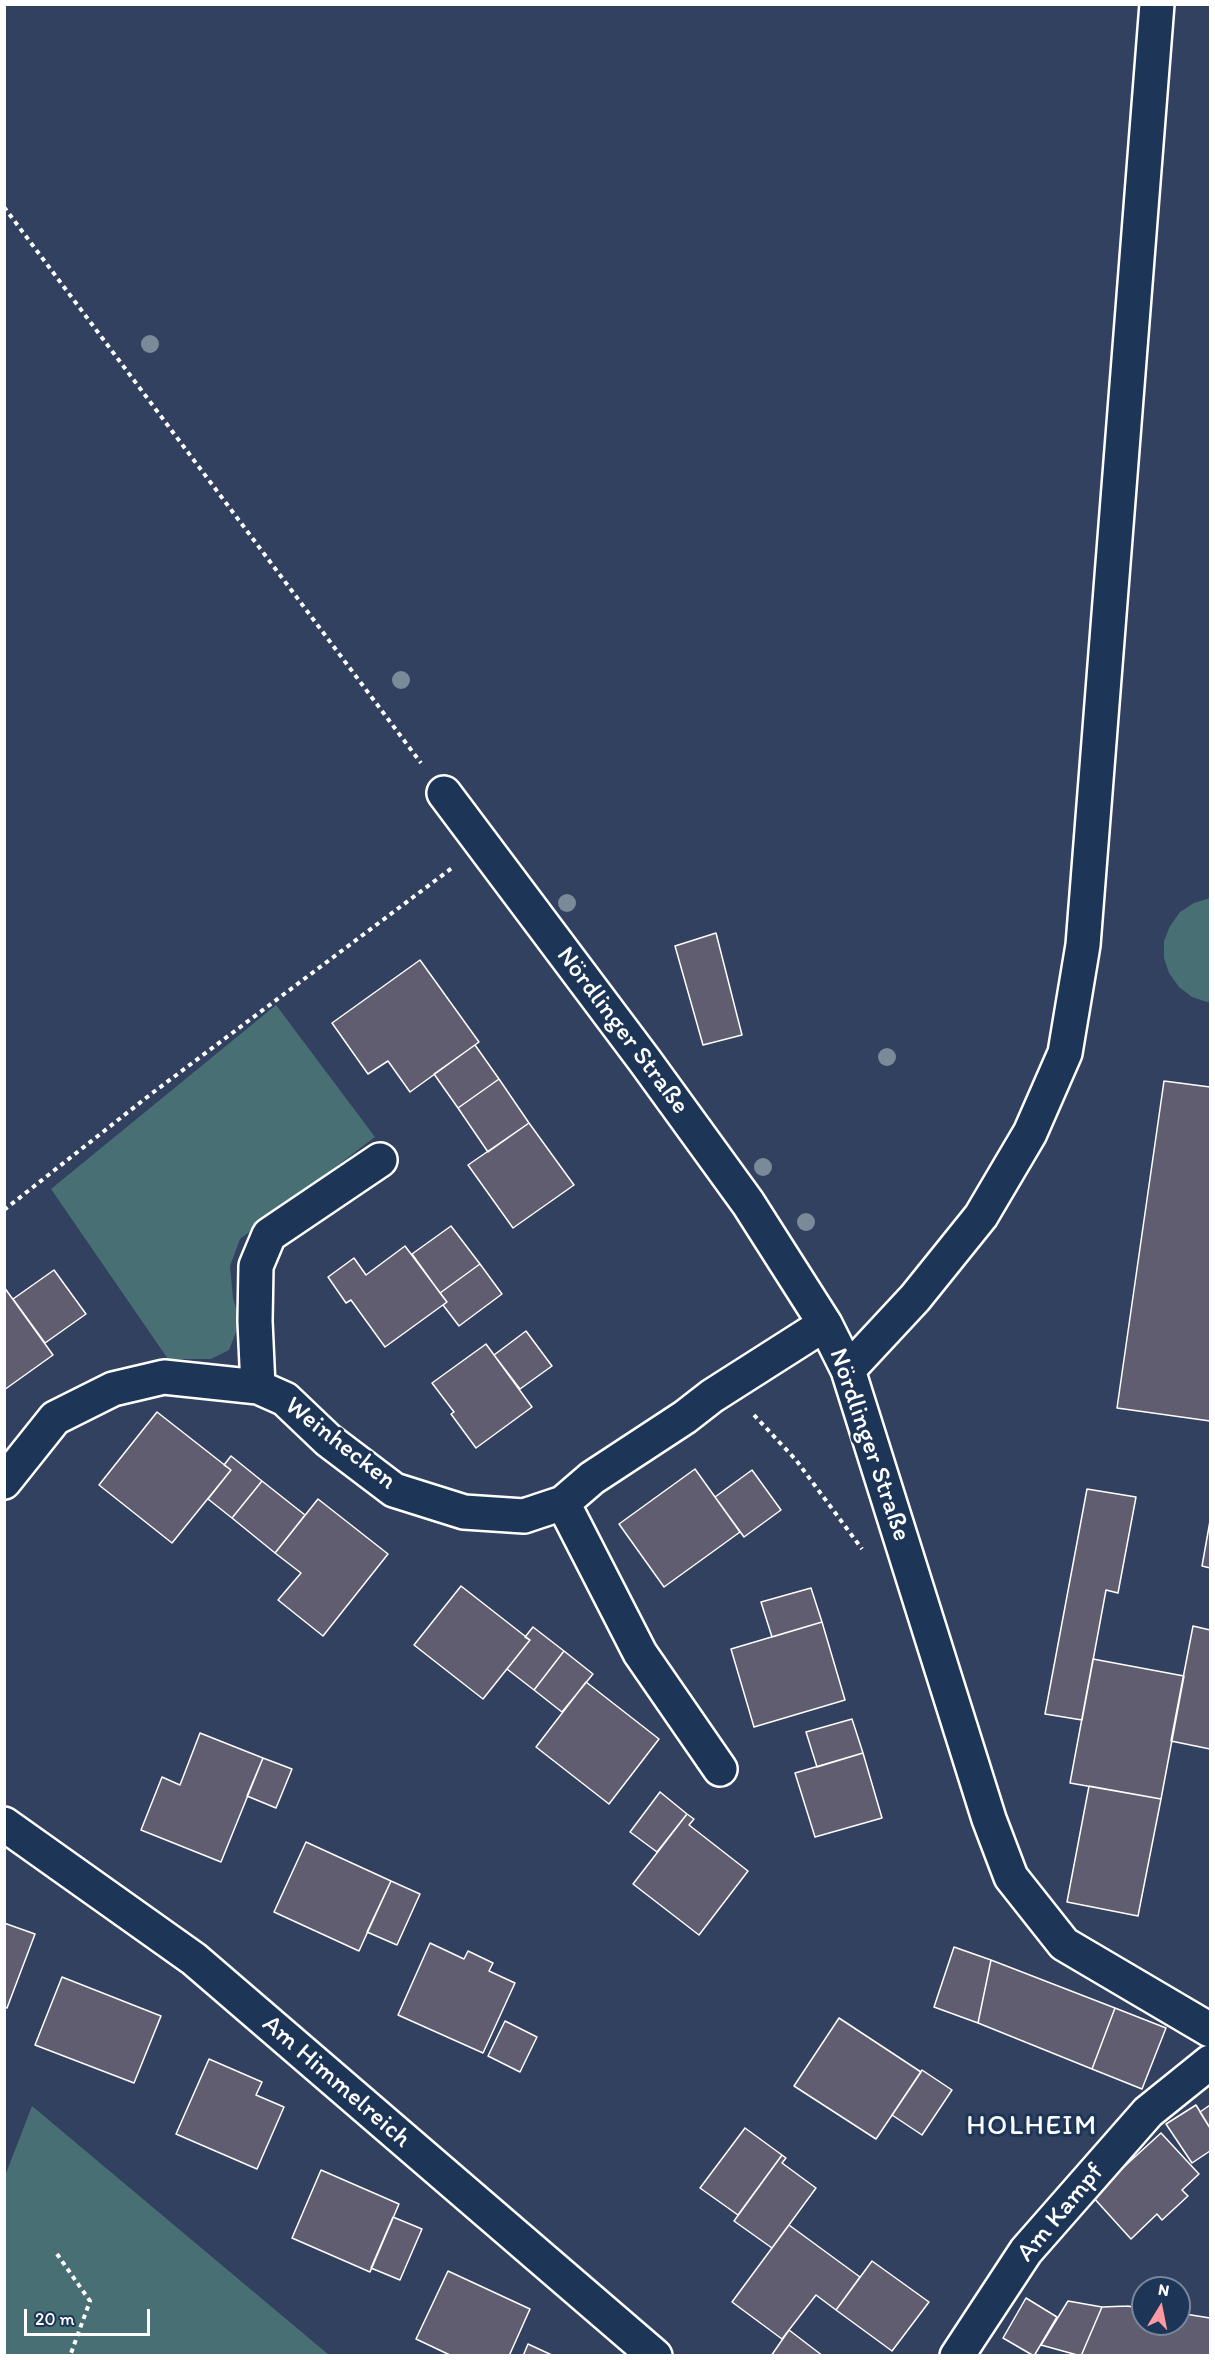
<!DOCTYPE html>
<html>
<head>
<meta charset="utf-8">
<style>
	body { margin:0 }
	#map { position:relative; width:1215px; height:2360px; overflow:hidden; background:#31415f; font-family:Itim,sans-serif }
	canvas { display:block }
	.frame { position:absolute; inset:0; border:6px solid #fff; pointer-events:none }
	.north { position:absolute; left:1131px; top:2276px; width:60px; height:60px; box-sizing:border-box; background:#1d3557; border:2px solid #77869a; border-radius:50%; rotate:10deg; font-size:16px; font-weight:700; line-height:24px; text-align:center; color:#fff }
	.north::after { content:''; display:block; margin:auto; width:21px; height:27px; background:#ff9aa2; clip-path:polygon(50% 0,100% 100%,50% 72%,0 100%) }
	.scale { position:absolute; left:24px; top:2309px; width:126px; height:27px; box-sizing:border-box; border:3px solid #fff; border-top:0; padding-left:8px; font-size:18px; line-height:21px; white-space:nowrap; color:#fff; -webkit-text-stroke:4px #1d3557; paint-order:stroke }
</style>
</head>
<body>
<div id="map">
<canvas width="1215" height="2360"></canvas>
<div class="frame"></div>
<div class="north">N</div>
<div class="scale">20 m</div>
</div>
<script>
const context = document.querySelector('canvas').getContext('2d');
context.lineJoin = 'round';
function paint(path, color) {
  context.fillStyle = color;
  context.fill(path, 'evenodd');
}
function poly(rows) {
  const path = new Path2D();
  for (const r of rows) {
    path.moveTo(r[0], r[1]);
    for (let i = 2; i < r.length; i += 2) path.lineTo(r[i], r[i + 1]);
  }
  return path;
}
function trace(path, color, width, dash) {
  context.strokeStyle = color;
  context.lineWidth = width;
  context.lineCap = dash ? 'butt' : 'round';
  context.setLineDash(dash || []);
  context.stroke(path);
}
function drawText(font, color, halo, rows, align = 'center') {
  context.font = font + ' Itim,sans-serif';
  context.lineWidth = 6;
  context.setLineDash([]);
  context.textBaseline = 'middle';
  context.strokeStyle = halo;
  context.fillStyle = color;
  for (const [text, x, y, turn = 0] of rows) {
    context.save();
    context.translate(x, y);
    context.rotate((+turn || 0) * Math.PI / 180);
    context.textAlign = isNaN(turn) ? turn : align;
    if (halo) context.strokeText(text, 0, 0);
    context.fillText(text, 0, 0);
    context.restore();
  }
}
paint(poly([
	[1210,898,1210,1002,1207,1002,1192,997,1179,987,1169,973,1164,958,1164,941,1170,926,1180,912,1194,903],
	[276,1005,375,1137,240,1239,230,1266,233,1298,240,1322,229,1350,211,1359,168,1359,51,1189],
	[32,2106,329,2355,5,2355,5,2176]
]), '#487074');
const building = poly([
	[716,933,742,1035,703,1045,675,946,716,933],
	[420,960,479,1042,410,1092,388,1061,368,1074,332,1023,420,960],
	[475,1045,499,1079,458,1108,434,1074,475,1045],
	[499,1079,529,1123,488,1152,458,1108,499,1079],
	[1164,1081,1210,1087,1210,1421,1117,1408,1164,1081],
	[529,1123,574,1185,513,1228,468,1165,529,1123],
	[451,1226,480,1264,440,1293,412,1254,451,1226],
	[405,1246,447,1302,385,1347,351,1300,346,1303,328,1277,354,1258,366,1275,405,1246],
	[480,1264,502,1294,459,1326,443,1305,447,1302,440,1293,480,1264],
	[54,1270,86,1314,45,1343,13,1299,54,1270],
	[4,1287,53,1355,4,1390,4,1287],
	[526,1331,552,1366,520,1389,494,1355,526,1331],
	[486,1344,532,1407,476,1448,451,1414,454,1412,432,1383,486,1344],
	[157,1412,231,1470,172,1543,99,1485,157,1412],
	[231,1456,262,1481,232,1518,208,1499,231,1470,224,1465,231,1456],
	[695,1469,740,1532,664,1587,619,1524,695,1469],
	[752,1470,781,1510,744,1537,715,1497,752,1470],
	[262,1481,305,1515,275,1553,232,1518,262,1481],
	[1087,1489,1136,1497,1118,1593,1106,1590,1082,1720,1045,1714,1087,1489],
	[318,1499,388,1554,323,1636,278,1600,301,1573,275,1553,318,1499],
	[1210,1521,1210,1568,1202,1566,1210,1521],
	[461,1586,530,1640,483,1699,414,1645,461,1586],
	[811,1588,822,1622,772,1637,761,1602,811,1588],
	[822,1622,845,1700,754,1727,731,1649,822,1622],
	[1193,1626,1210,1630,1210,1749,1171,1741,1193,1626],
	[533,1627,564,1651,534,1690,507,1669,530,1640,525,1637,533,1627],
	[564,1651,593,1674,562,1712,534,1690,564,1651],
	[1093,1659,1184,1676,1161,1799,1070,1783,1093,1659],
	[586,1682,659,1739,609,1804,536,1747,586,1682],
	[852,1719,863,1753,817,1767,806,1732,852,1719],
	[200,1733,263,1758,221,1862,141,1830,162,1777,180,1785,200,1733],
	[863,1753,882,1818,815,1837,795,1773,863,1753],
	[263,1758,292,1769,276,1808,247,1796,263,1758],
	[1089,1786,1161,1799,1138,1916,1067,1902,1089,1786],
	[660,1792,687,1814,657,1852,630,1832,660,1792],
	[687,1814,694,1819,689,1825,748,1871,699,1935,633,1884,687,1814],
	[306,1842,391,1881,359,1951,274,1912,306,1842],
	[391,1881,420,1894,397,1945,367,1932,391,1881],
	[4,1923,35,1934,7,2008,4,2007,4,1923],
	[430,1943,464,1959,468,1951,493,1963,489,1971,515,1983,483,2053,398,2015,430,1943],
	[954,1947,991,1960,978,2023,934,2007,954,1947],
	[991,1960,1115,2008,1092,2069,978,2023,991,1960],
	[62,1977,161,2016,134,2083,35,2045,62,1977],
	[1115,2008,1166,2028,1142,2089,1092,2069,1115,2008],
	[839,2018,921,2072,876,2139,794,2086,839,2018],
	[505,2021,537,2037,520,2072,488,2056,505,2021],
	[209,2059,262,2082,256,2095,284,2107,257,2169,176,2134,209,2059],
	[922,2070,952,2090,922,2135,892,2115,922,2070],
	[1196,2105,1210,2128,1210,2151,1192,2163,1166,2124,1196,2105],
	[1210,2105,1210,2128,1200,2112,1210,2105],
	[745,2128,782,2155,738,2215,700,2188,745,2128],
	[1161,2133,1199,2174,1182,2190,1188,2196,1162,2220,1157,2214,1131,2239,1092,2196,1161,2133],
	[782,2155,786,2158,782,2163,816,2188,772,2248,734,2221,782,2155],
	[321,2170,399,2204,370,2272,292,2238,321,2170],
	[393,2217,422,2229,400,2280,371,2268,393,2217],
	[789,2225,860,2277,836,2310,816,2295,782,2339,732,2302,789,2225],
	[872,2261,929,2302,892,2351,836,2310,872,2261],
	[448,2271,530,2309,509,2356,452,2356,416,2339,448,2271],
	[1026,2298,1057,2317,1034,2356,1003,2338,1026,2298],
	[1068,2301,1102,2307,1081,2356,1041,2345,1068,2301],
	[1127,2306,1143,2308,1143,2324,1179,2324,1179,2313,1210,2318,1210,2356,1081,2356,1102,2307,1127,2306],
	[789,2330,823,2356,771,2356,789,2330],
	[528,2344,554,2356,523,2356,528,2344]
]);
paint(building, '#615d71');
trace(building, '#fff', 1.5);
const street = poly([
	[444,793,645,1061,748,1203,825,1324,848,1370,989,1819,1011,1877,1064,1944,1210,2030],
	[848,1370,915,1298,981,1216,1030,1133,1065,1053,1083,945,1157,4],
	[258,1387,255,1321,256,1266,269,1235,380,1160],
	[4,1482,55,1418,113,1389,164,1377,258,1387,285,1399,328,1440,394,1490,464,1512,524,1516,563,1503,592,1478,685,1417,712,1396,825,1324],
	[563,1503,640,1653,720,1769],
	[4,1824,194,1959,655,2356],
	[957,2356,1026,2251,1148,2112,1210,2062]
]);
trace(street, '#fff', 38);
trace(poly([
	[4,207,421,763],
	[4,1210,151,1094,452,868],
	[754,1415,796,1460,862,1549],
	[57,2254,90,2301,70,2356]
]), '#fff', 4, [4.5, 4.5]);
trace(street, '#1d3557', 33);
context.fillStyle = '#7a8a98';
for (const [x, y] of [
	[150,344],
	[401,680],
	[567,903],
	[887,1057],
	[763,1167],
	[806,1222]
]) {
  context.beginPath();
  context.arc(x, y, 9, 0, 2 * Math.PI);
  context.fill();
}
drawText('26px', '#fff', '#1d3557', [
	["Nördlinger Straße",622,1031,53],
	["Weinhecken",340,1444,38],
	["Nördlinger Straße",869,1445,71],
	["Am Himmelreich",336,2082,41],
	["Am Kampf",1061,2213,-50]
]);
context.letterSpacing = '1.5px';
drawText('28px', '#fff', '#1d3557', [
	["HOLHEIM",1032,2127]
]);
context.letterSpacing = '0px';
</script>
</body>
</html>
